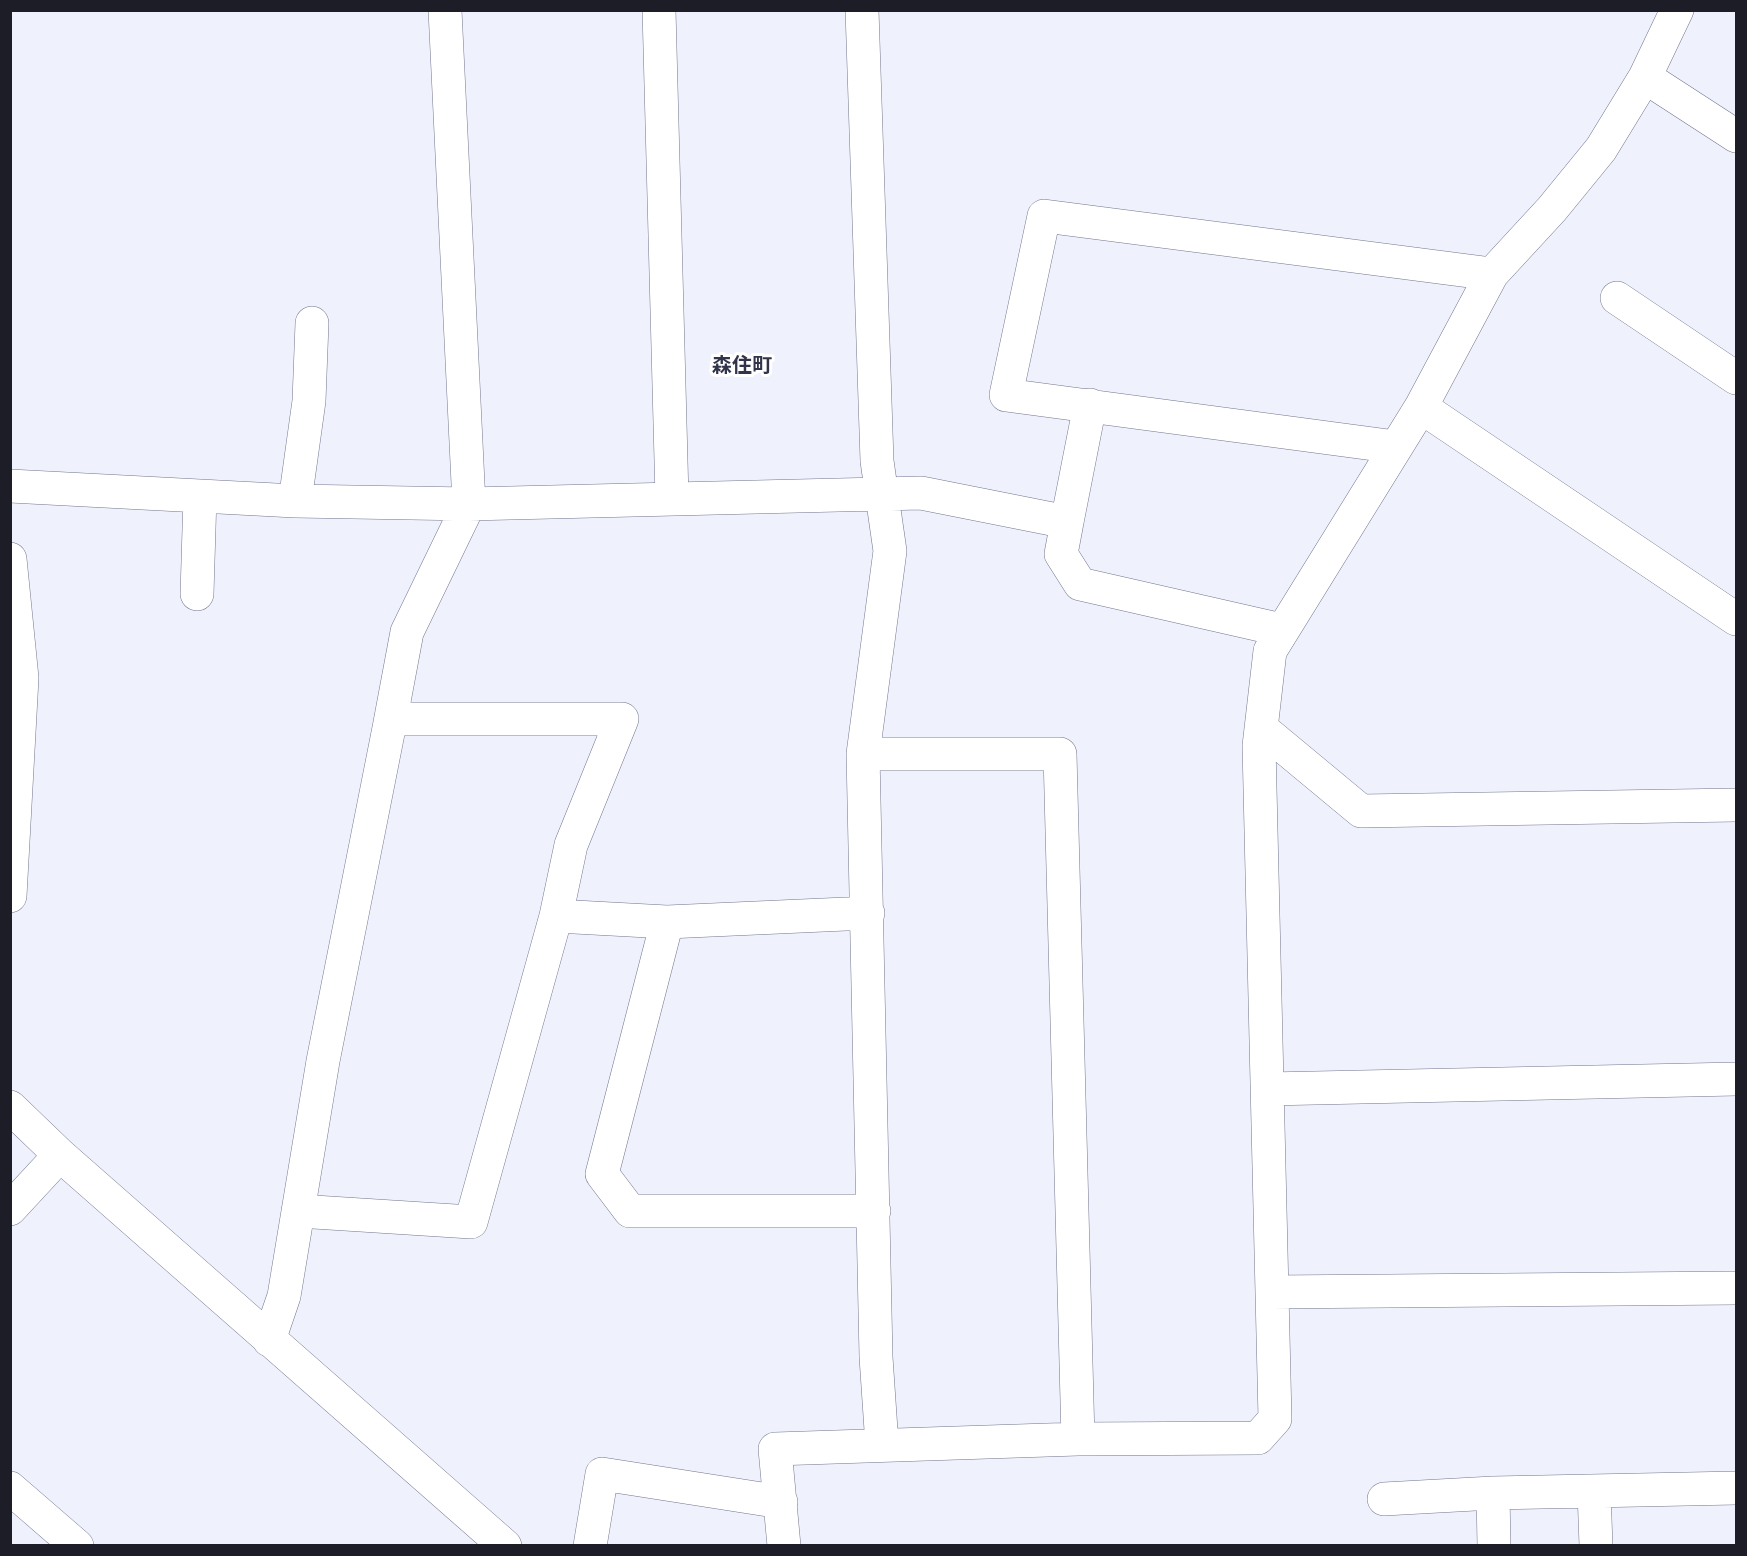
<!DOCTYPE html>
<html>
<head>
<meta charset="utf-8">
<style>
	body { margin:0 }
	#map { position:relative; width:1747px; height:1556px; overflow:hidden; background:#eff1fc; font-family:"Space Grotesk",sans-serif }
	canvas { display:block }
	.frame { position:absolute; inset:0; border:12px solid #1c1d27; pointer-events:none }
</style>
</head>
<body>
<div id="map">
<canvas width="1747" height="1556"></canvas>
<div class="frame"></div>
</div>
<script>
const context = document.querySelector('canvas').getContext('2d');
context.lineJoin = 'round';
function poly(rows) {
  const path = new Path2D();
  for (const r of rows) {
    path.moveTo(r[0], r[1]);
    for (let i = 2; i < r.length; i += 2) path.lineTo(r[i], r[i + 1]);
  }
  return path;
}
function trace(path, color, width, dash) {
  context.strokeStyle = color;
  context.lineWidth = width;
  context.lineCap = dash ? 'butt' : 'round';
  context.setLineDash(dash || []);
  context.stroke(path);
}
function drawText(font, color, halo, rows, align = 'center') {
  context.font = font + ' "Space Grotesk","Noto Sans JP",sans-serif';
  context.lineWidth = 6;
  context.setLineDash([]);
  context.textBaseline = 'middle';
  context.strokeStyle = halo;
  context.fillStyle = color;
  for (const [text, x, y, turn = 0] of rows) {
    context.save();
    context.translate(x, y);
    context.rotate((+turn || 0) * Math.PI / 180);
    context.textAlign = isNaN(turn) ? turn : align;
    if (halo) context.strokeText(text, 0, 0);
    context.fillText(text, 0, 0);
    context.restore();
  }
}
const minor = poly([
	[659,10,672,498],
	[862,10,877,461,890,551,863,754,876,1357,882,1445],
	[1645,77,1736,136],
	[1617,298,1736,378],
	[1421,407,1736,619],
	[1396,447,1006,395,1044,216,1492,274],
	[10,486,295,501,469,504,921,493,1067,522,1061,554,1080,584,1282,630],
	[295,501,309,401,312,323],
	[1067,522,1090,405],
	[10,559,22,678,10,896],
	[197,594,200,496],
	[1261,728,1361,811,1736,805],
	[863,754,1060,754,1078,1439],
	[556,916,667,922,602,1174,630,1211,874,1211],
	[667,922,868,913],
	[1268,1089,1736,1079],
	[10,1107,60,1155,505,1546],
	[10,1209,60,1155],
	[298,1211,471,1222,556,916,571,845,622,719,391,719],
	[1272,1292,1736,1288],
	[269,1340,284,1296,323,1061,389,728,407,632,469,504,445,10],
	[10,1488,77,1546],
	[1594,1491,1596,1546],
	[1384,1499,1493,1493],
	[590,1546,602,1474,781,1502],
	[784,1546,775,1449,1078,1439,1258,1438,1275,1419,1259,746,1270,651,1421,407,1492,274,1552,209,1601,149,1645,77,1677,10],
	[1494,1546,1493,1493,1736,1488]
]);
trace(minor, '#72768e', 34);
trace(minor, '#fff', 33);
drawText('bold 20px', '#32354a', '#fff', [
	["森住町",742,367]
]);
</script>
</body>
</html>
